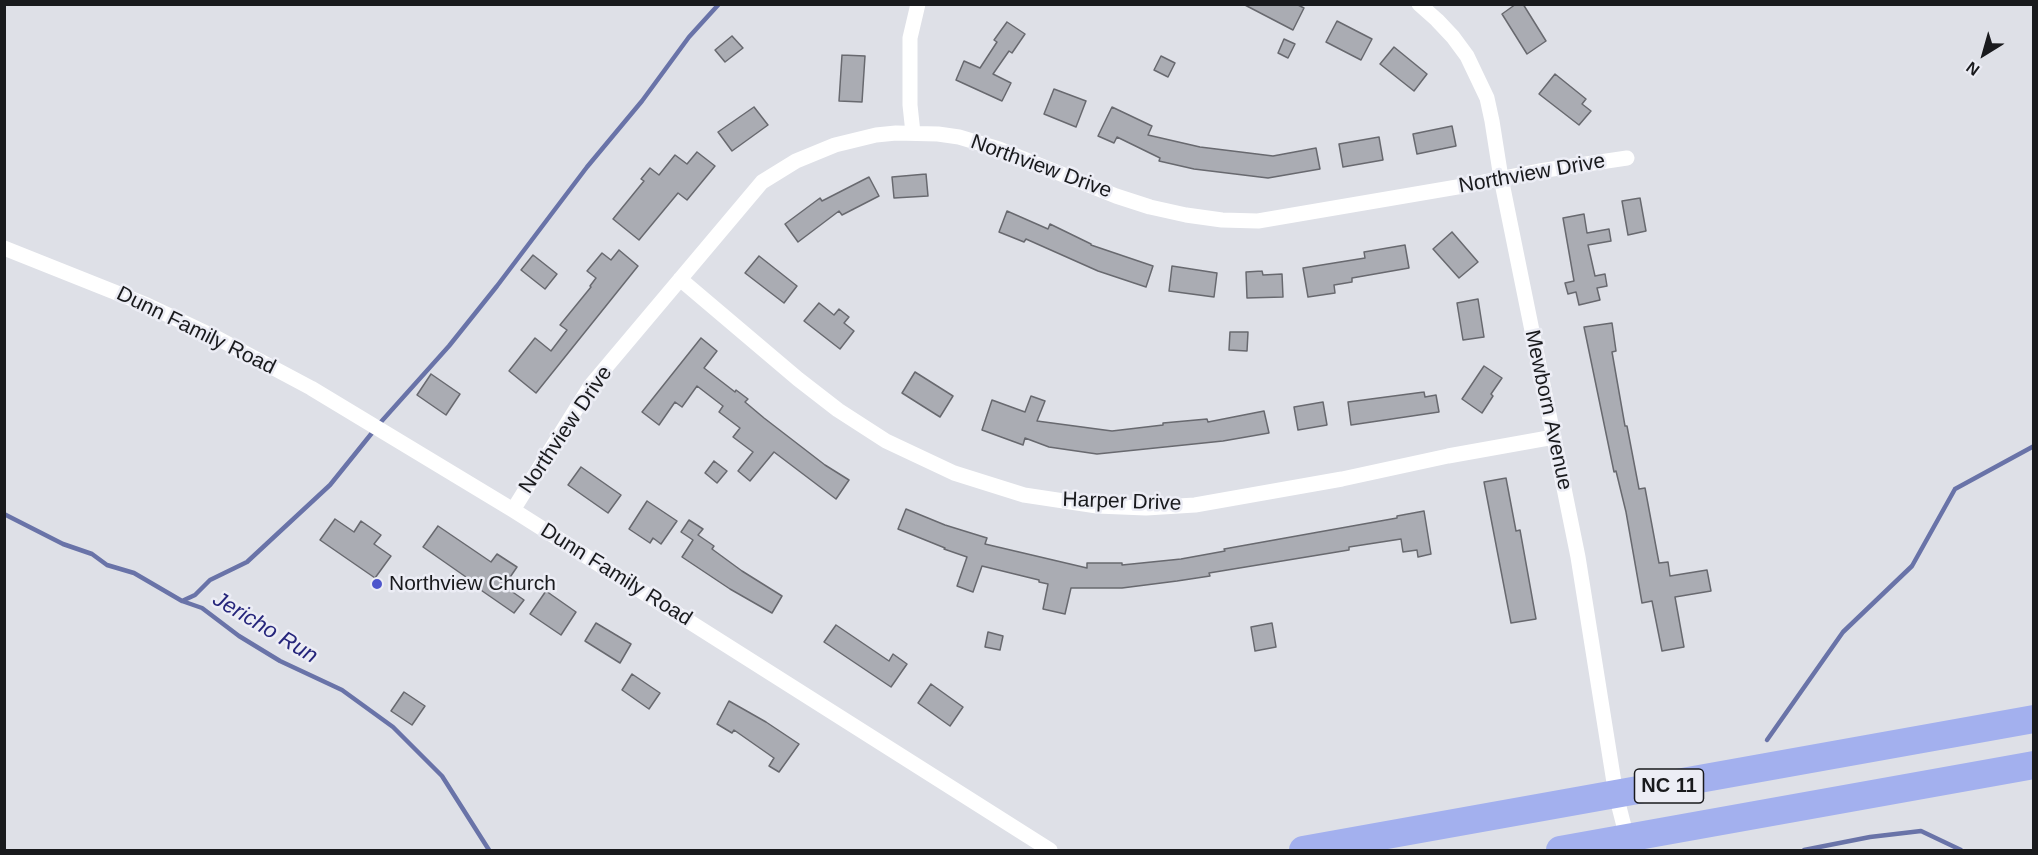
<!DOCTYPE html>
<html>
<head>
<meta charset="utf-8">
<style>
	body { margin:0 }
	#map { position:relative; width:2038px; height:855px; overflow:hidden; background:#dee0e7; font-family:Arial,sans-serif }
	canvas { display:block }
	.frame { position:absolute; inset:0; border:6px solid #191a1d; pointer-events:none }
	.north { position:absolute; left:1954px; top:24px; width:60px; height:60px; -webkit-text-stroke:4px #ecedf5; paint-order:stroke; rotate:217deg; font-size:16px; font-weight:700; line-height:24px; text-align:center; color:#191a1d }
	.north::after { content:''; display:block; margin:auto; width:21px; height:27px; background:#191a1d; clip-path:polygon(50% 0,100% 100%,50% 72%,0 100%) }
</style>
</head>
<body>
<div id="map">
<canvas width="2038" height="855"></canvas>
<div class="frame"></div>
<div class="north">N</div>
</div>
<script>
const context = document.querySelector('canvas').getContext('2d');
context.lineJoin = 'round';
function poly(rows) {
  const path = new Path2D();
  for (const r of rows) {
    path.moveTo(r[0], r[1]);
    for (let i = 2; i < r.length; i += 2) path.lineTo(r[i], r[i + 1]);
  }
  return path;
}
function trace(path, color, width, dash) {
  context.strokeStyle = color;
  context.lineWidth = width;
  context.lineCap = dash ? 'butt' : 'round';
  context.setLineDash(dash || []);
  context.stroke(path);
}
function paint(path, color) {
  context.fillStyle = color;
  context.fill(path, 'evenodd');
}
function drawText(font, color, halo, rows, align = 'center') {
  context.font = font + ' Arial,sans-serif';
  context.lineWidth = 5;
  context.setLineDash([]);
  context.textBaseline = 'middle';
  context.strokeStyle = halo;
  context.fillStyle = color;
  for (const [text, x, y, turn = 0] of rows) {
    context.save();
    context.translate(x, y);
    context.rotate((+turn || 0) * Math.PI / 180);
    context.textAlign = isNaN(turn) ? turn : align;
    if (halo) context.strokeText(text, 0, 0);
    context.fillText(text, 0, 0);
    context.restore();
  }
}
trace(poly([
	[4,514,63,544,92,554,107,565,134,573,182,601,202,608,239,636,280,661,342,690,393,727,442,776,489,850],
	[182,601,195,595,210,580,247,562,330,485,380,423,449,346,497,286,587,167,642,101,689,37,719,4],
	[1767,740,1843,632,1912,566,1955,489,2034,446],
	[1804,850,1870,837,1921,831,1961,850]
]), '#6973a8', 4.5);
const building = poly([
	[1243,4,1296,4,1304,8,1293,30,1243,4],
	[1516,4,1523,4,1546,41,1527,54,1502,14,1516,4],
	[1337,21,1372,39,1361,60,1326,42,1337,21],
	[1007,22,1025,34,1012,53,1009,51,993,74,1011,83,1002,101,956,80,964,61,980,68,997,42,994,40,1007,22],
	[732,36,743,48,725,62,715,50,732,36],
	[1284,39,1295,44,1288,58,1278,53,1284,39],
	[1394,47,1427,74,1414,91,1380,64,1394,47],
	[842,55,865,56,862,102,839,101,842,55],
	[1161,56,1175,63,1168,77,1154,70,1161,56],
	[1555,74,1586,99,1582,104,1591,111,1579,125,1539,94,1555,74],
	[1054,89,1086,101,1076,127,1044,114,1054,89],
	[754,107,768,125,732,151,718,132,754,107],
	[1112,107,1152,126,1148,135,1200,147,1273,156,1316,148,1320,169,1268,178,1194,169,1159,161,1160,158,1117,137,1114,143,1098,136,1112,107],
	[1452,126,1456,146,1417,154,1413,134,1452,126],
	[1379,137,1383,160,1343,167,1339,144,1379,137],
	[697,152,715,166,687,200,678,193,639,240,613,219,644,181,641,179,650,168,659,175,675,155,687,164,697,152],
	[926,174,928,196,894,198,892,177,926,174],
	[869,177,879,196,842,215,839,211,798,242,785,224,820,198,822,201,869,177],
	[1640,198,1646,231,1628,235,1622,201,1640,198],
	[1007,211,1048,229,1050,224,1091,244,1091,245,1153,266,1146,287,1098,271,1026,239,1024,242,999,232,1007,211],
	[1584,214,1587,233,1609,229,1611,241,1588,245,1595,276,1605,274,1607,286,1597,288,1600,300,1579,305,1576,292,1568,294,1565,283,1574,281,1563,218,1584,214],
	[1452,232,1478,262,1459,278,1433,249,1452,232],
	[1405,245,1409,268,1352,278,1352,282,1334,285,1335,293,1308,297,1303,268,1365,258,1364,252,1405,245],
	[619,250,638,266,536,393,509,371,535,338,551,351,567,330,560,325,591,287,590,286,596,278,587,271,602,253,611,260,619,250],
	[533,255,557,274,545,289,521,270,533,255],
	[759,256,797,286,784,303,745,273,759,256],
	[1172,266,1217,273,1214,297,1169,291,1172,266],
	[1262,271,1263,275,1282,274,1283,297,1247,298,1246,272,1262,271],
	[1478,299,1484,337,1463,340,1457,303,1478,299],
	[819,303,834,315,839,309,849,317,844,323,854,331,840,349,804,321,819,303],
	[1612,323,1616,351,1612,352,1625,426,1627,426,1639,489,1645,488,1659,563,1668,562,1670,576,1707,570,1711,591,1675,597,1684,647,1662,651,1652,601,1642,603,1626,512,1616,471,1614,472,1584,327,1612,323],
	[1230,332,1248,332,1247,351,1229,350,1230,332],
	[701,338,717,351,704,368,735,392,736,390,748,399,745,402,764,418,825,465,849,480,836,499,774,452,750,481,738,471,753,452,733,437,740,428,719,412,723,406,697,386,682,407,675,402,659,425,642,412,701,338],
	[1484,366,1502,378,1491,394,1493,396,1482,413,1462,399,1484,366],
	[915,372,953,396,940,417,902,393,915,372],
	[431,374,460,394,446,415,417,395,431,374],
	[1424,392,1425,397,1436,395,1439,412,1351,425,1348,402,1424,392],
	[1031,396,1045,401,1037,421,1112,431,1163,425,1163,423,1207,419,1208,422,1264,411,1269,433,1223,441,1097,454,1049,447,1025,438,1023,445,982,430,992,400,1025,412,1031,396],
	[1323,402,1327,425,1298,430,1294,407,1323,402],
	[714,461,727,471,717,483,705,473,714,461],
	[581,467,621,495,608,513,568,485,581,467],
	[1506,478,1516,531,1520,530,1536,619,1511,623,1484,482,1506,478],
	[647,501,677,521,661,544,653,538,650,543,629,529,647,501],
	[906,509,945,525,987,538,985,544,1087,568,1087,563,1122,563,1122,565,1181,559,1225,551,1224,549,1397,518,1397,516,1424,511,1431,554,1418,557,1417,550,1403,552,1401,539,1349,547,1349,550,1209,573,1210,576,1177,581,1122,588,1071,588,1065,614,1043,609,1048,584,1039,582,1039,580,982,566,973,592,957,586,967,557,944,549,945,548,898,529,906,509],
	[335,519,354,532,361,521,381,535,374,544,391,556,375,578,320,540,335,519],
	[689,520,703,529,698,535,714,546,712,549,742,571,782,596,772,613,730,589,682,557,693,540,681,532,689,520],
	[438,526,491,562,497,554,517,567,504,586,524,600,514,613,475,586,476,584,423,547,438,526],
	[546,591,576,612,561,635,530,614,546,591],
	[596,623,631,644,620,663,585,641,596,623],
	[1272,623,1276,647,1255,651,1251,627,1272,623],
	[836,625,889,661,893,654,907,664,891,687,824,642,836,625],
	[988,632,1003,636,1000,650,985,647,988,632],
	[632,674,660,693,649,709,622,690,632,674],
	[931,684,963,707,950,726,918,703,931,684],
	[404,692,425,706,412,725,391,711,404,692],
	[729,701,766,722,799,744,779,772,769,766,774,758,734,730,732,733,717,724,729,701]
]);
paint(building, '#aaacb3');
trace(building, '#68696f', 1.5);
trace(poly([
	[1419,4,1437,20,1453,37,1467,56,1487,98,1492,121,1501,178,1578,557,1616,795,1627,838],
	[913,133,910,105,910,38,918,4],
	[4,248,147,305,219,339,311,388,513,510,1050,850],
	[680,279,798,379,838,410,886,441,954,473,1024,495,1097,506,1146,508,1195,505,1342,479,1448,456,1554,437],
	[513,510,591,385,762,182,796,161,835,145,876,135,896,133,938,134,959,137,999,149,1116,196,1150,207,1186,215,1222,220,1258,221,1463,186,1539,171,1627,158]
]), '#fff', 15);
trace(poly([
	[1303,850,2034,719],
	[1560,850,2034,765]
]), '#a3b0ee', 28);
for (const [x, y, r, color] of [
	[377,584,6,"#4e56cc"]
]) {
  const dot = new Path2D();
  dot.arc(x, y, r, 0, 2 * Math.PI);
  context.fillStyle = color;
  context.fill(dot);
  trace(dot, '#ecedf5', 2);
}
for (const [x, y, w] of [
	[1669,786,69]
]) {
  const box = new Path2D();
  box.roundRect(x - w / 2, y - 17, w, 34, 4.5);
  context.fillStyle = '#ecedf5';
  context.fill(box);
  trace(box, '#191a1d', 1.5);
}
drawText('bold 20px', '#191a1d', null, [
	["NC 11",1669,786]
]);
drawText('21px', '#191a1d', '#ecedf5', [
	["Northview Drive",1041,167,20],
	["Northview Drive",1532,174,-10],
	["Dunn Family Road",196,331,26],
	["Mewborn Avenue",1548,410,78],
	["Northview Drive",566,430,-56],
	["Harper Drive",1122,502,2],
	["Dunn Family Road",616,575,32]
]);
drawText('21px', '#191a1d', '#ecedf5', [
	["Northview Church",389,584]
], 'left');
drawText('italic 22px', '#25257b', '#ecedf5', [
	["Jericho Run",265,628,31]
]);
</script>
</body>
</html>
